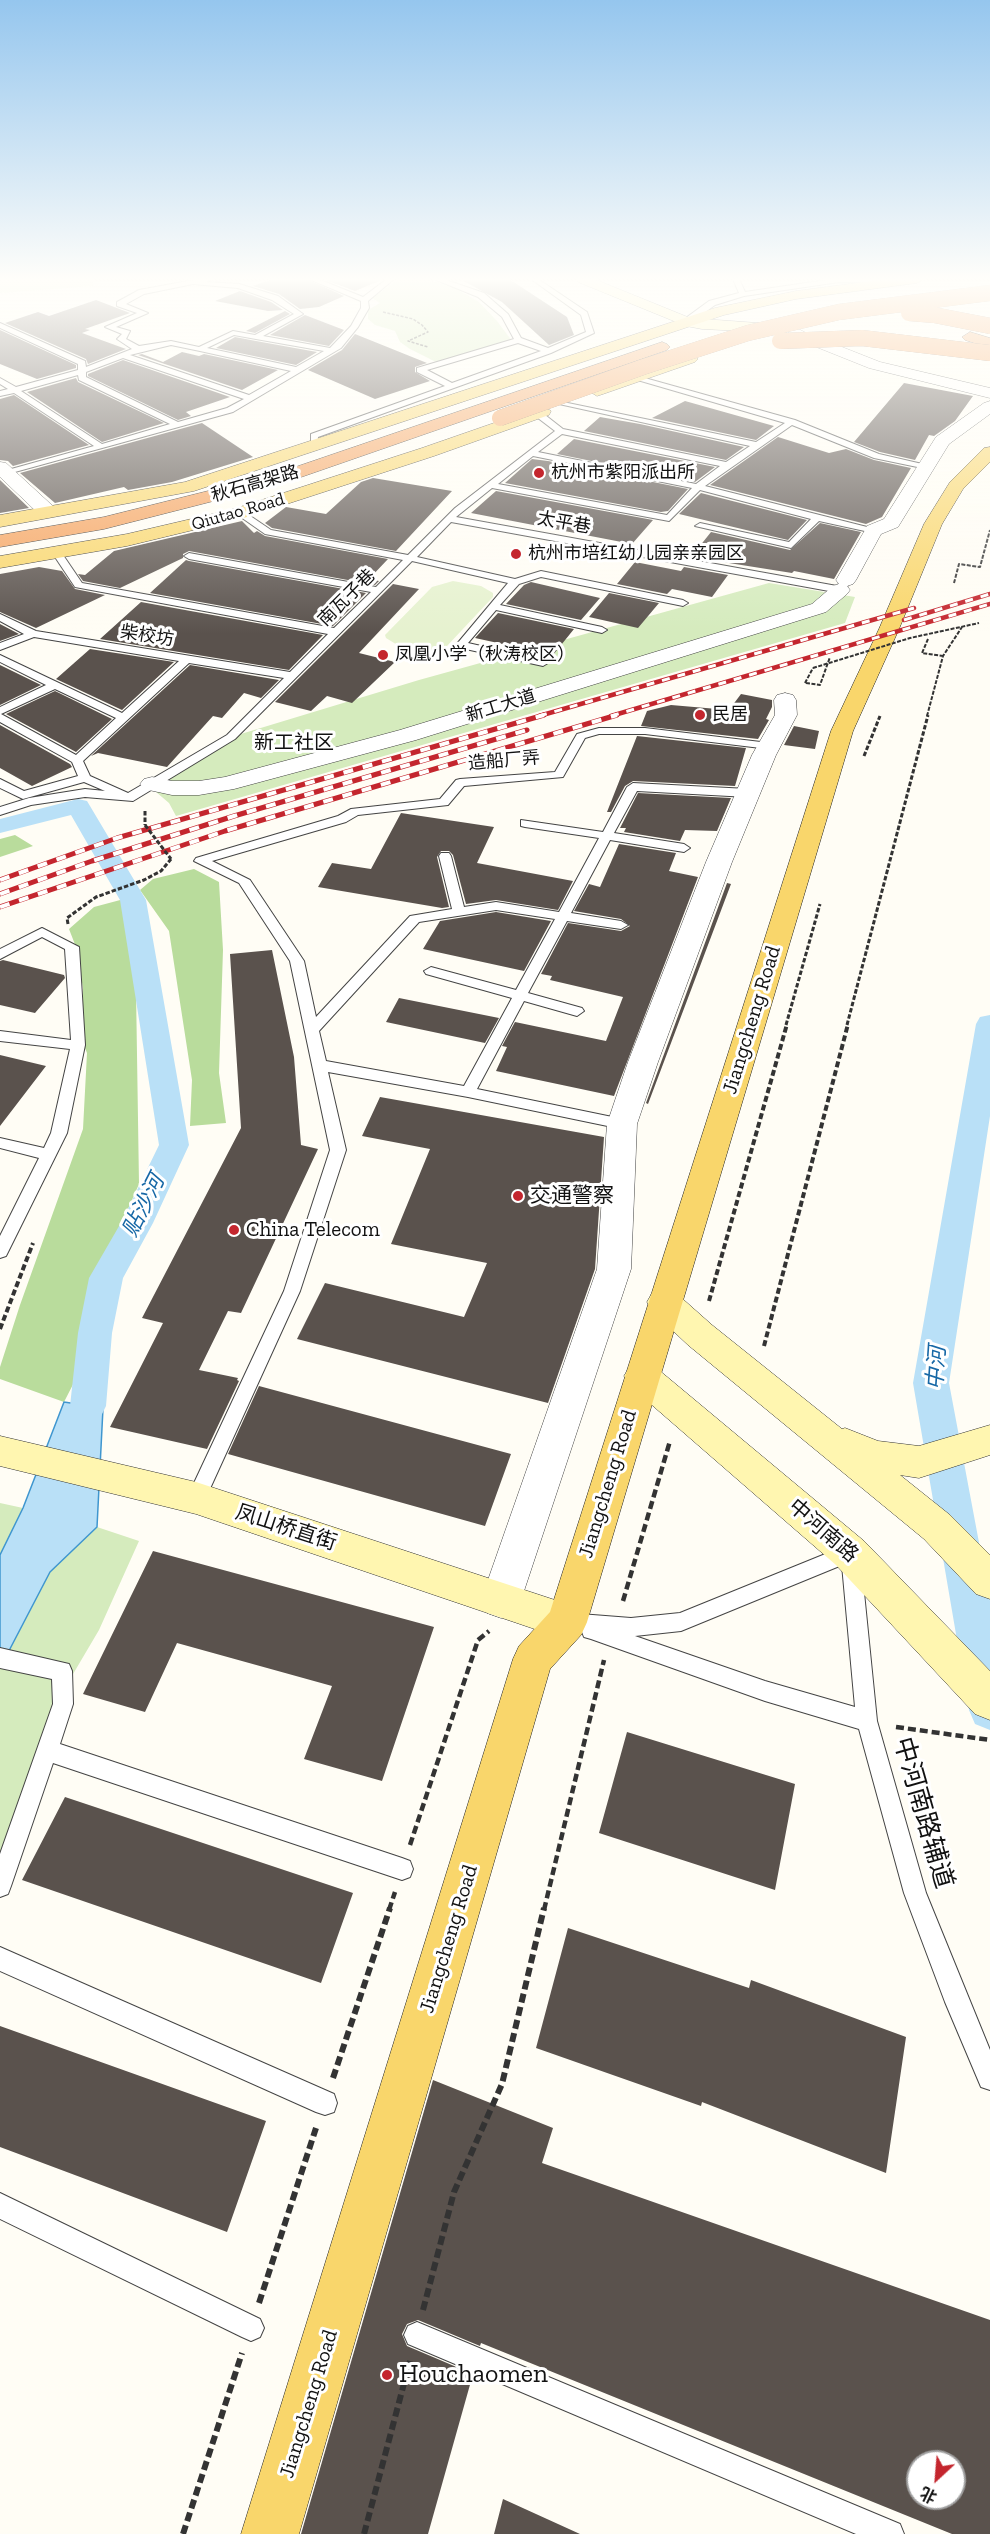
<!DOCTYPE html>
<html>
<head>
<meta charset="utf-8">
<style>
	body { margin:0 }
	#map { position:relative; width:990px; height:2534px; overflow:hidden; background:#fffdf5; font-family:"Zilla Slab","Noto Sans SC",serif }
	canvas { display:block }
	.north { position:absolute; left:906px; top:2450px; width:60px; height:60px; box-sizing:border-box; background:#fff; border:2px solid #a0a0a0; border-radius:50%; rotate:206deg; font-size:16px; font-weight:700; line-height:24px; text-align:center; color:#111 }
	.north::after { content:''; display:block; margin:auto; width:21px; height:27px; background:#c4262e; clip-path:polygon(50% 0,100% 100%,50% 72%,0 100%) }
</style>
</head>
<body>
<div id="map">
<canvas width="990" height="2534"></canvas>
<div class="north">北</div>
</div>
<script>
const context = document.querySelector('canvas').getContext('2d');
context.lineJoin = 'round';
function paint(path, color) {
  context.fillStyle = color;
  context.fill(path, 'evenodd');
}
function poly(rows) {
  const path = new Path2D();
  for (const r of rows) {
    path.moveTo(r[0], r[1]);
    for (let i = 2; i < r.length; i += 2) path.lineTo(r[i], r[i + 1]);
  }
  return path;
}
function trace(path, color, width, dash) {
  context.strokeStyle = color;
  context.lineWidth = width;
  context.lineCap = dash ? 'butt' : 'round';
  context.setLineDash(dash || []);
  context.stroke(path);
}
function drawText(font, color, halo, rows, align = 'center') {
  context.font = font + ' "Zilla Slab","Noto Sans SC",serif';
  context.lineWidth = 6;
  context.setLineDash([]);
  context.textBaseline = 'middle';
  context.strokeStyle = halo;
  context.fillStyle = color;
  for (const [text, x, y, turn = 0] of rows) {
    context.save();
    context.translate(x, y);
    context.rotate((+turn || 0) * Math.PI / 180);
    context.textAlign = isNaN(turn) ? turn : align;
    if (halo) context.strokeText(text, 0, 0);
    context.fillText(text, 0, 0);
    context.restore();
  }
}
paint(poly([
	[399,279,425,279,455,288,479,302,497,321,512,341,438,363,410,349,400,342,395,331,375,325,368,319,368,310,380,303,372,298],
	[769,583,855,597,845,623,176,816,169,803,149,786,231,737,419,680],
	[0,1503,23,1508,0,1555],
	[97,1527,139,1541,99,1630,53,1708,0,1853,0,1668,50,1572]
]), '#d5ebbd');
paint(poly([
	[15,835,33,846,0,857,0,839],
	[194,869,219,882,223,950,219,1073,226,1123,190,1126,192,1080,169,931,140,890,153,879],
	[124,899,136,990,139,1184,96,1282,84,1363,64,1402,0,1379,0,1367,20,1305,83,1129,87,1053,83,1043,83,988,76,947,69,929,94,907]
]), '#b9dc9c');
paint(poly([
	[0,279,92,279,93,286,0,293],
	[453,581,481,586,493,593,493,597,431,663,416,661,427,648,399,646,386,638,385,635,432,587]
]), '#e6f2cf');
const water = poly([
	[64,1402,103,1408,97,1527,50,1572,0,1668,0,1555,23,1508,64,1402]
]);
paint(water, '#b9e0f7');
trace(water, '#3f96cf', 1.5);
paint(poly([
	[78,799,87,801,90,806,146,900,189,1145,153,1223,123,1278,112,1333,106,1406,81,1457,68,1461,55,1457,50,1446,70,1406,78,1333,89,1278,122,1221,159,1145,120,900,71,815,0,833,0,819,78,799],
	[990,1015,990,1116,949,1383,990,1601,990,1730,975,1724,969,1710,913,1383,976,1024,980,1017,990,1015]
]), '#b9e0f7');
paint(poly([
	[273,279,307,279,344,296,319,307,300,309,279,294,253,286],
	[323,279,384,279,355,291],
	[460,279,509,279,567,317,574,335,549,345,502,302],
	[240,291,271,302,283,310,268,311,215,301],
	[96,300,130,313,85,329,90,330,82,333,126,349,88,364,86,359,5,323,38,312,49,316],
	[285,311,290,314,255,333,246,331],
	[305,315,344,330,329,346,270,335],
	[0,330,76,365,76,368,37,379,0,364],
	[355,334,427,363,415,367,415,372,430,381,375,399,308,370,342,350],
	[235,337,256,341,317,352,296,365,216,348],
	[182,352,199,356,204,354,278,370,242,390,138,355,142,354,163,362],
	[123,360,230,397,186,412,191,416,178,420,88,376,88,374],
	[76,378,78,382,164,423,102,442,27,392],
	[904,383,973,396,955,421,934,436,929,435,915,460,880,452,854,442],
	[14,395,89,445,13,466,8,461,0,460,0,399],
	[685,401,774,426,756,440,652,418],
	[600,417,640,424,744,447,726,460,584,431],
	[202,423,253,457,172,482,128,490,124,487,55,503,20,473],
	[778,437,829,453,846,449,874,460,911,468,882,517,866,524,710,485],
	[574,439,715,467,695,482,557,454],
	[532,459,548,461,688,489,668,511,661,512,505,483],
	[373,478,452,491,396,551,272,528,265,523,286,507,326,514,361,482],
	[0,480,29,508,0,513],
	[496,491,653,520,632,544,471,513],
	[701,493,807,520,788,540,679,514],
	[242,521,254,533,257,531,265,536,388,559,369,579,379,581,375,585,189,551,183,554,183,558,120,588,83,581,78,574,85,575,114,551],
	[820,523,861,532,834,579,794,571,792,573,691,557,711,532,790,550],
	[186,560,189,561,366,593,333,626,150,593],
	[635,562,681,571,684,567,728,575,712,597,672,589,667,594,617,584],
	[39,567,62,571,75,589,105,595,36,628,0,612,0,574],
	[531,582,600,598,581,620,506,604,524,585],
	[393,584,419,589,359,653,395,662,352,703,327,696,311,711,275,702],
	[609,593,659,603,638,628,589,617],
	[141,602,323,635,289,670,100,639],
	[498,613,574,629,553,655,475,638],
	[0,624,19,634,0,641],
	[90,649,174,662,122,710,56,679],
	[0,665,41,685,0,705],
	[190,665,279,680,261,698,244,693,222,718,213,716,167,767,98,753,91,756],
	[55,691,112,719,76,752,6,714],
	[741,694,772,700,772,707,766,719,769,720,758,739,641,726,647,711,671,705,729,710],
	[0,725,70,764,72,767,32,786,0,768],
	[794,726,819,731,815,749,784,745],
	[637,736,746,748,735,786,633,781,625,786,611,812,607,812],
	[638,793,731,798,717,831,685,830,680,841,624,832,626,828,620,828],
	[401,813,494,827,477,863,573,881,558,910,496,900,466,904,453,855,449,851,441,851,437,857,449,907,442,908,318,887,332,863,371,869],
	[619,844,676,853,669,871,698,877,614,1096,496,1071,507,1047,502,1046,515,1022,606,1041,623,997,550,980,552,976,541,974,568,923,621,931,630,926,621,919,574,911,589,884,600,887],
	[727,883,731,884,648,1104,646,1103],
	[496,912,551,921,524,971,423,949,440,921],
	[272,950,294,1057,301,1145,318,1149,241,1313,228,1311,199,1370,238,1378,237,1380,239,1381,207,1449,110,1427,163,1323,142,1318,241,1128,230,954],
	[3,960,64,975,65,978,35,1013,0,1005,0,961],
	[399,998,499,1018,485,1043,386,1022],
	[0,1055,46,1066,0,1126],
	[380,1097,604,1137,595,1269,548,1403,297,1339,325,1283,464,1317,487,1263,391,1244,430,1149,362,1136],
	[259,1386,511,1454,485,1526,228,1454],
	[153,1551,434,1627,382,1781,304,1759,332,1686,177,1643,145,1712,83,1694],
	[627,1732,795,1784,775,1890,599,1833],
	[65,1797,353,1893,321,1983,22,1880],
	[568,1928,749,1988,751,1980,906,2037,886,2173,702,2102,701,2106,536,2048],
	[0,2026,266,2121,227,2232,0,2147],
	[433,2080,553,2128,542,2163,990,2320,990,2534,952,2534,481,2343,480,2346,418,2320,407,2324,402,2334,407,2346,473,2374,428,2534,301,2534],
	[918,2462,954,2462,954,2498,918,2498],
	[503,2499,580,2534,494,2534]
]), '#5a524d');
const lane = poly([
	[199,279,212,279,206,282,239,284,278,296,303,314,263,336,330,348,351,326,361,308,361,301,309,279,318,279,363,297,387,279,394,279,368,301,369,308,358,327,341,348,233,412,4,475,4,471,94,446,14,393,0,396,0,391,8,389,0,384,0,378,16,387,78,370,78,364,0,328,0,323,85,361,86,367,132,349,117,339,122,334,105,327,137,313,117,306,117,302,139,290,199,279],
	[193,284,238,288,272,300,294,314,255,335,233,331,199,347,171,341,139,346,126,339,130,331,116,327,148,313,126,304,144,294,193,284],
	[234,335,256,339,324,351,296,367,207,348,234,335],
	[171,345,200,351,291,371,249,395,130,355,171,345],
	[123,358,244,399,227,408,178,422,86,377,86,372,123,358],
	[78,375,79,380,170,424,102,444,21,391,78,375],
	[434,279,443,279,484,293,508,314,521,338,548,348,586,332,581,315,531,279,538,279,587,312,594,333,551,353,318,437,317,447,311,447,311,434,445,386,417,372,417,368,514,339,502,317,478,297,434,279],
	[518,343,541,351,452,383,427,370,518,343],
	[733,279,739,279,745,292,833,279,893,279,897,281,893,283,839,282,744,296,715,305,689,324,683,324,683,320,709,301,739,293,733,279],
	[634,375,795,420,879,454,931,466,927,469,874,458,792,425,705,486,879,530,874,533,819,521,791,548,695,526,700,523,789,542,811,519,700,490,669,521,492,488,456,517,837,586,843,578,851,580,844,592,840,593,451,522,417,557,515,579,541,571,683,600,688,603,683,606,541,577,519,584,500,605,602,627,607,630,602,633,496,610,468,643,547,661,548,663,543,666,461,648,456,645,508,583,412,561,235,739,133,801,85,797,31,805,0,815,0,807,29,798,85,789,105,791,84,782,23,799,0,788,0,779,24,791,78,776,72,762,0,722,0,707,46,685,0,662,0,655,122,713,179,661,34,637,0,650,0,643,24,634,0,621,0,614,36,631,290,672,328,634,75,587,53,554,55,552,61,552,82,583,334,628,371,592,189,559,184,556,189,553,376,587,403,560,265,534,235,513,243,511,271,530,408,555,455,508,555,431,534,415,534,411,540,411,563,429,726,462,750,446,559,404,563,402,756,442,785,423,634,379,634,375],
	[562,434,720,466,696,484,538,452,562,434],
	[533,456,692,488,667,515,498,484,533,456],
	[189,663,284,678,227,735,128,793,90,776,83,761,189,663],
	[55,689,116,718,76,755,1,714,55,689],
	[599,728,645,728,769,743,775,746,769,749,645,734,599,734,585,738,563,777,464,786,448,805,358,815,346,822,212,861,250,880,304,961,316,1017,410,916,452,909,439,856,441,853,449,853,451,856,464,907,496,902,559,912,599,838,525,827,521,826,521,820,603,832,627,787,633,783,748,789,754,793,748,797,637,791,614,833,684,844,690,848,684,852,610,840,571,913,621,921,628,925,621,929,567,921,528,993,582,1008,584,1011,577,1016,524,1001,477,1089,622,1119,627,1120,630,1124,627,1128,622,1129,468,1097,328,1072,346,1150,300,1291,203,1504,196,1506,189,1504,187,1498,284,1291,330,1150,290,961,239,883,194,861,196,858,338,816,351,809,440,799,456,780,460,779,555,772,577,734,599,728],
	[496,910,555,919,516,990,431,967,424,971,426,974,512,998,464,1086,326,1061,319,1031,419,922,496,910],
	[42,928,79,947,85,1045,67,1133,8,1252,6,1256,0,1258,0,1236,39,1158,0,1148,0,1138,44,1148,51,1133,70,1049,0,1041,0,1031,71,1040,65,949,42,937,0,959,0,949,42,928],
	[850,1544,857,1547,860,1553,877,1721,926,1893,990,2050,990,2090,981,2087,945,2002,904,1893,859,1729,765,1701,591,1639,584,1637,582,1632,567,1631,560,1629,557,1622,560,1615,567,1613,631,1618,680,1613,850,1544],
	[842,1565,855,1707,765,1681,635,1636,681,1631,842,1565],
	[0,1648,69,1664,72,1671,73,1704,60,1744,402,1858,410,1861,413,1869,410,1877,402,1880,53,1763,11,1886,8,1894,0,1897,0,1854,53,1704,52,1679,0,1668,0,1648],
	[0,1947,334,2094,337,2103,334,2112,325,2115,316,2112,0,1971,0,1947],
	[0,2193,260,2319,264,2328,260,2337,251,2341,242,2337,0,2219,0,2193],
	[417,2322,900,2524,904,2534,856,2534,408,2344,404,2335,408,2326,417,2322]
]);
const street = poly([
	[792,325,804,332,880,362,990,388,990,398,869,368,794,338,785,329,792,325],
	[990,401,990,414,949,444,898,527,881,534,856,580,853,584,847,586,850,590,847,594,826,612,416,740,234,789,199,795,172,795,144,789,140,784,144,779,152,777,172,781,199,781,225,777,400,730,812,604,833,586,839,584,836,580,865,530,867,526,884,519,936,437,984,403,990,401],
	[0,462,6,463,55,508,57,512,55,516,41,516,0,477,0,462],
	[785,693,793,695,796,700,797,715,776,755,732,862,658,1062,637,1124,631,1269,521,1600,515,1613,501,1618,487,1613,481,1600,597,1269,607,1124,628,1062,706,862,752,755,775,715,774,700,777,695,785,693]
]);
const secondary = poly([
	[576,279,594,279,690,318,785,325,792,329,785,333,702,329,686,326,578,282,576,279],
	[664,1289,676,1293,712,1325,842,1429,845,1428,878,1441,919,1446,990,1425,990,1455,919,1478,900,1475,950,1515,990,1555,990,1599,976,1594,924,1539,688,1345,652,1311,647,1302,652,1293,664,1289],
	[642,1362,654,1366,864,1541,990,1671,990,1720,975,1714,836,1565,630,1386,624,1376,630,1366,642,1362],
	[0,1436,196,1482,567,1604,581,1609,587,1622,581,1635,567,1640,196,1514,0,1466,0,1436]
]);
const primary = poly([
	[887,279,924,279,917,283,796,299,724,315,194,491,0,527,0,515,185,482,715,308,796,291,887,279],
	[690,354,698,359,695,362,603,394,597,396,589,391,591,388,690,354],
	[543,406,551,411,549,415,434,456,247,517,127,546,0,568,0,556,127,534,234,509,422,448,543,406],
	[990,447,990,462,963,489,942,524,899,629,853,731,587,1622,581,1635,550,1669,299,2534,241,2534,513,1659,519,1646,550,1612,831,731,879,629,924,524,950,482,984,448,990,447]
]);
const highway = poly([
	[970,332,990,338,990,348,965,340,962,337,970,332],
	[662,342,667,344,670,347,667,350,284,483,104,529,0,547,0,535,104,517,272,475,662,342]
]);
trace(lane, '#444', 2);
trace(street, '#444', 1);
trace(secondary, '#333', 1);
trace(primary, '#222', 1);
trace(highway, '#222', 1);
trace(poly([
	[383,312,413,319,422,325,428,332,408,341,428,347]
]), '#333', 1.5, [3, 1.5]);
trace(poly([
	[954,583,959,564,980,567,990,530],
	[928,639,922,653,943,656],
	[805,683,813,668],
	[806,683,820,685,830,657],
	[927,716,943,656,962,627]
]), '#333', 2, [4, 1.5]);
trace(poly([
	[864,756,880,716],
	[145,811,145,825],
	[68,924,67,918,96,897,144,880,161,871,171,859],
	[786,1025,820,904],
	[847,1025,928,715]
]), '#333', 3, [4.5, 2]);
trace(poly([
	[709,1301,787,1024],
	[0,1329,33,1243],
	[764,1346,848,1024]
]), '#333', 4, [6, 3]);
trace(poly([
	[623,1601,670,1441],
	[896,1727,990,1740],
	[410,1845,478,1640,489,1631],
	[389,1910,395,1892],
	[544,1910,604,1660]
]), '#333', 4.5, [8, 4]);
trace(poly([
	[333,2078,390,1908],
	[259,2303,316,2128],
	[423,2310,454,2192,502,2084,544,1908],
	[183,2534,242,2353],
	[364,2534,410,2361]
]), '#333', 6, [9, 4.5]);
paint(lane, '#fff');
paint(street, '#fff');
paint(secondary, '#fff6b0');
paint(primary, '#f9d66b');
paint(highway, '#f5a25d');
const railFar1 = poly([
	[904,620,990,594],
	[539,716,914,608],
	[611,716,990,604]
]);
const rail = poly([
	[0,880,117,838,544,715],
	[0,894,92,861,234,816,527,730],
	[0,907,225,831,617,715]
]);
trace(railFar1, '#c4262e', 4.5);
trace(rail, '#c4262e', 5);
trace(railFar1, '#fff', 3, [8]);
trace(rail, '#fff', 4, [10]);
const highwayBridge = poly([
	[909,313,934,315,990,326],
	[780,341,862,338,990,353],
	[500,418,643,367,748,333,839,312,990,293]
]);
trace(highwayBridge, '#222', 16, []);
trace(poly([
	[813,668,910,638,979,623]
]), '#333', 2, [4, 1.5]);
trace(poly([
	[145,825,171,859]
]), '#333', 3, [4.5, 2]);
trace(highwayBridge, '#f5a25d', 16);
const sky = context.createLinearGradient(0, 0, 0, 634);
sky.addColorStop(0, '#95c6ee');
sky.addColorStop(0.44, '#fffefa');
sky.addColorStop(1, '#fffefa00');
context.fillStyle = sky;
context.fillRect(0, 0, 990, 634);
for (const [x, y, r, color] of [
	[539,473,6,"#c4262e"],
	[516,554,6,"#c4262e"],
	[383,655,6,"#c4262e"],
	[700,715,6,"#c4262e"],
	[518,1196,6,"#c4262e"],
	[234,1230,6,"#c4262e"],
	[387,2375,6,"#c4262e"]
]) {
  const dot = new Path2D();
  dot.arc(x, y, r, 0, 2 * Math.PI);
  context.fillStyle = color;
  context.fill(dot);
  trace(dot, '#fff', 2);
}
drawText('18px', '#111', '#fff', [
	["杭州市紫阳派出所",551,473],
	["杭州市培红幼儿园亲亲园区",528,554],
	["凤凰小学（秋涛校区）",395,655],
	["民居",712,715]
], 'left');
drawText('18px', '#111', '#fff', [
	["秋石高架路",255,484,-16],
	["Qiutao Road",238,512,-16],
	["太平巷",564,523,10],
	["南瓦子巷",347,598,-45],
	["柴校坊",147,636,9],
	["新工大道",501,706,-17],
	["造船厂弄",504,761,-5]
]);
drawText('20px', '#111', '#fff', [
	["新工社区",294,743]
]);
drawText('21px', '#111', '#fff', [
	["Jiangcheng Road",752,1020,-73],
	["Jiangcheng Road",608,1484,-73],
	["凤山桥直街",286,1528,18],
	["中河南路",823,1531,41],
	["Jiangcheng Road",449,1939,-73],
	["Jiangcheng Road",309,2404,-73]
]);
drawText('21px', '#111', '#fff', [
	["交通警察",530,1196],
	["China Telecom",246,1230]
], 'left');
drawText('italic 22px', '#1768a6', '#fff', [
	["贴沙河",144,1206,-63],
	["中河",937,1368,-86]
]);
drawText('26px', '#111', '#fff', [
	["中河南路辅道",923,1813,74]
]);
drawText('26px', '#111', '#fff', [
	["Houchaomen",399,2375]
], 'left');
</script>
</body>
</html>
